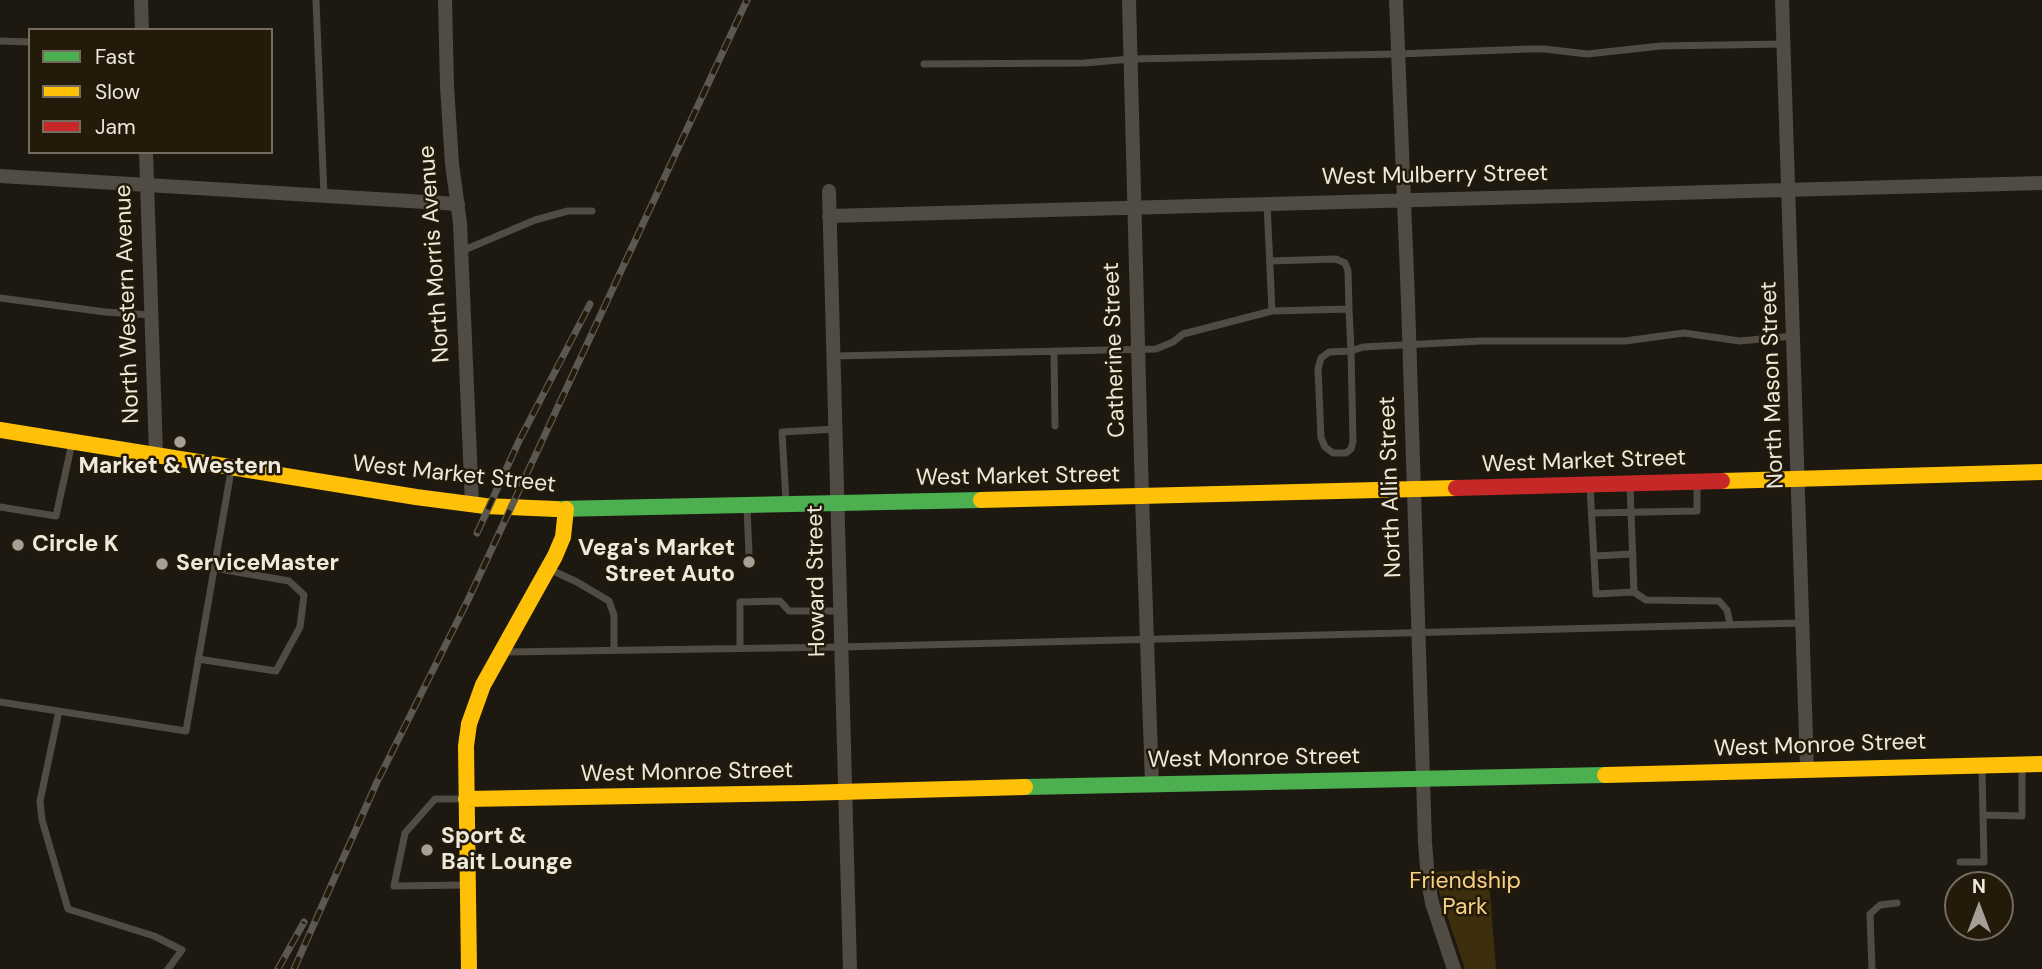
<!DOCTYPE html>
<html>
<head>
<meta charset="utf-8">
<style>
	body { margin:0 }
	#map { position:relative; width:2042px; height:969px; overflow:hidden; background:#1d1910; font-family:"DM Sans",sans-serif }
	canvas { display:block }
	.legend { position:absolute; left:28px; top:28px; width:245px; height:126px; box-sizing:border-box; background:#231a0a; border:2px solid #746c5e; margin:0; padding:9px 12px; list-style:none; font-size:21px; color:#eee8dd }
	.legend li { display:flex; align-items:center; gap:14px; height:35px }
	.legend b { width:35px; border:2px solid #746c5e }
	.north { position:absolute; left:1944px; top:871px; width:70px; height:70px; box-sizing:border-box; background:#231a0a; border:2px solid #746c5e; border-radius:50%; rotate:0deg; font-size:19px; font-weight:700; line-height:28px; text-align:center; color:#eee8dd }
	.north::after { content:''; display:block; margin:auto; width:24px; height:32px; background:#a5a095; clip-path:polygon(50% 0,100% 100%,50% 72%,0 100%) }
</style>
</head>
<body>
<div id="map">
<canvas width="2042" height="969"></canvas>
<ul class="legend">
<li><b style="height:9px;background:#4caf50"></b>Fast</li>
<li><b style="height:9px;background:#ffc107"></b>Slow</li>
<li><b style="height:9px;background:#c62828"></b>Jam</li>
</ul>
<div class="north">N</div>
</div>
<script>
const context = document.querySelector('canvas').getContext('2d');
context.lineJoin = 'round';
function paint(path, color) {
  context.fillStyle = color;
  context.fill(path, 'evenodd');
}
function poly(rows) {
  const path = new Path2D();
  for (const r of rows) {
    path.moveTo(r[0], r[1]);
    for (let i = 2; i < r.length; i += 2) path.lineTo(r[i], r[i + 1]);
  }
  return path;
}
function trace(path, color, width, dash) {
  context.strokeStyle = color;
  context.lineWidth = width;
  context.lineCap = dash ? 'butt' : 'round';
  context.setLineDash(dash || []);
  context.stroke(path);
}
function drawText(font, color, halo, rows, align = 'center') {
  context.font = font + ' "DM Sans",sans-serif';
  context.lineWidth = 5;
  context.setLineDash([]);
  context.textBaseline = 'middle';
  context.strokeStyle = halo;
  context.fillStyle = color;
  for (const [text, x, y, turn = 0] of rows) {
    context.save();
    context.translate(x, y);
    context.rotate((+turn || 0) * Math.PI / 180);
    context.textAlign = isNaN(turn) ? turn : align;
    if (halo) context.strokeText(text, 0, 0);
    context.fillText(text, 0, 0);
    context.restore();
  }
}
paint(poly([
	[1488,869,1496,969,1465,969,1439,892,1436,872]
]), '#3d2e0d');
trace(poly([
	[316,0,324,195],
	[0,41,30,42],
	[924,64,1084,63,1131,59,1398,54,1529,49,1545,49,1587,54,1661,46,1783,44],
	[1267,203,1272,311,1349,309,1351,351,1329,352,1321,358,1318,369,1321,438,1325,447,1333,453,1346,453,1351,449,1353,441,1351,351,1363,347,1481,341,1625,341,1684,333,1740,341,1793,336],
	[462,251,535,220,568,211,592,211],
	[1270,261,1336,259,1345,263,1348,271,1349,309],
	[0,298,105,312,151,315],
	[1054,351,1055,426],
	[834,356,1156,349,1173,342,1183,334,1272,311],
	[1590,486,1596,594,1634,592,1630,485],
	[786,501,782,432,836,429],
	[0,507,56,516,72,443],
	[747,507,749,554],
	[1592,513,1697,511,1697,486],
	[1594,556,1633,554],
	[549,569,577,582,609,601,614,615,614,650],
	[1634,592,1646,600,1719,601,1727,610,1730,624],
	[740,648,740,602,780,601,789,611,840,611],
	[505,652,841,647,1802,623],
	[198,659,276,671,300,627,304,595,289,581,214,568],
	[0,702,186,731,231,471],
	[59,711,40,801,42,820,68,909,154,936,182,950,168,969],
	[465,799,435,799,405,833,394,886,467,885],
	[1984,815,2022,816,2022,767],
	[1960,862,1984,862,1982,769],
	[1872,969,1870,914,1880,905,1897,903]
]), '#514c43', 7);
trace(poly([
	[141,0,142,30],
	[445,0,447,86,452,164,460,223,472,504],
	[1129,0,1142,497,1152,783],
	[1396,0,1408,301,1425,842,1428,881,1432,903,1454,969],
	[1782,0,1807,769],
	[146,152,156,454],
	[0,176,458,204],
	[829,191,850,969],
	[829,216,2042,183]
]), '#514c43', 14);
trace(poly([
	[556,509,981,500],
	[1025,787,1605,775]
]), '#4caf50', 16);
trace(poly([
	[0,430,416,497,485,506,556,509],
	[1722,481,2042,472],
	[981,500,1456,488],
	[1605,775,2042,764],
	[466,799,802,793,1025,787],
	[469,969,466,746,469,724,483,685,555,556,563,537,566,509]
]), '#ffc107', 16);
trace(poly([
	[1456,488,1722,481]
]), '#c62828', 16);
const rail = poly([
	[477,533,519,441,590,304],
	[278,969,304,922],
	[294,969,377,782,468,600,747,0]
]);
trace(rail, '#5c5851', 7);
trace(rail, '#231a0a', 4.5, [13]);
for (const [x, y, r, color] of [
	[180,442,7,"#a5a095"],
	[18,545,7,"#a5a095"],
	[749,562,7,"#a5a095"],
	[162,564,7,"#a5a095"],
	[427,850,7,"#a5a095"]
]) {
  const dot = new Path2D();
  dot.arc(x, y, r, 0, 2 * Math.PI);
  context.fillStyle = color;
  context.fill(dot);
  trace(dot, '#231a0a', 2.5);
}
drawText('23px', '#eee8dd', '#231a0a', [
	["West Mulberry Street",1435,176,-1],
	["North Morris Avenue",435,254,-94],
	["North Western Avenue",128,304,-92],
	["Catherine Street",1115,350,-92],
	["North Mason Street",1773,385,-92],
	["West Market Street",1584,462,-2],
	["West Market Street",454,475,6],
	["West Market Street",1018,477,-1],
	["North Allin Street",1391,487,-92],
	["Howard Street",817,581,-91],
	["West Monroe Street",1820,746,-2],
	["West Monroe Street",1254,759,-1],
	["West Monroe Street",687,773,-1]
]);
drawText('bold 23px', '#eee8dd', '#231a0a', [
	["Market & Western",180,467,"center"],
	["Circle K",32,545],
	["Vega's Market",735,549,"right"],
	["Street Auto",735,575,"right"],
	["ServiceMaster",176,564],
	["Sport &",441,837],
	["Bait Lounge",441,863]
], 'left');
drawText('23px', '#f8d185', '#231a0a', [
	["Friendship",1465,882],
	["Park",1465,908]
]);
</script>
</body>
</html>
